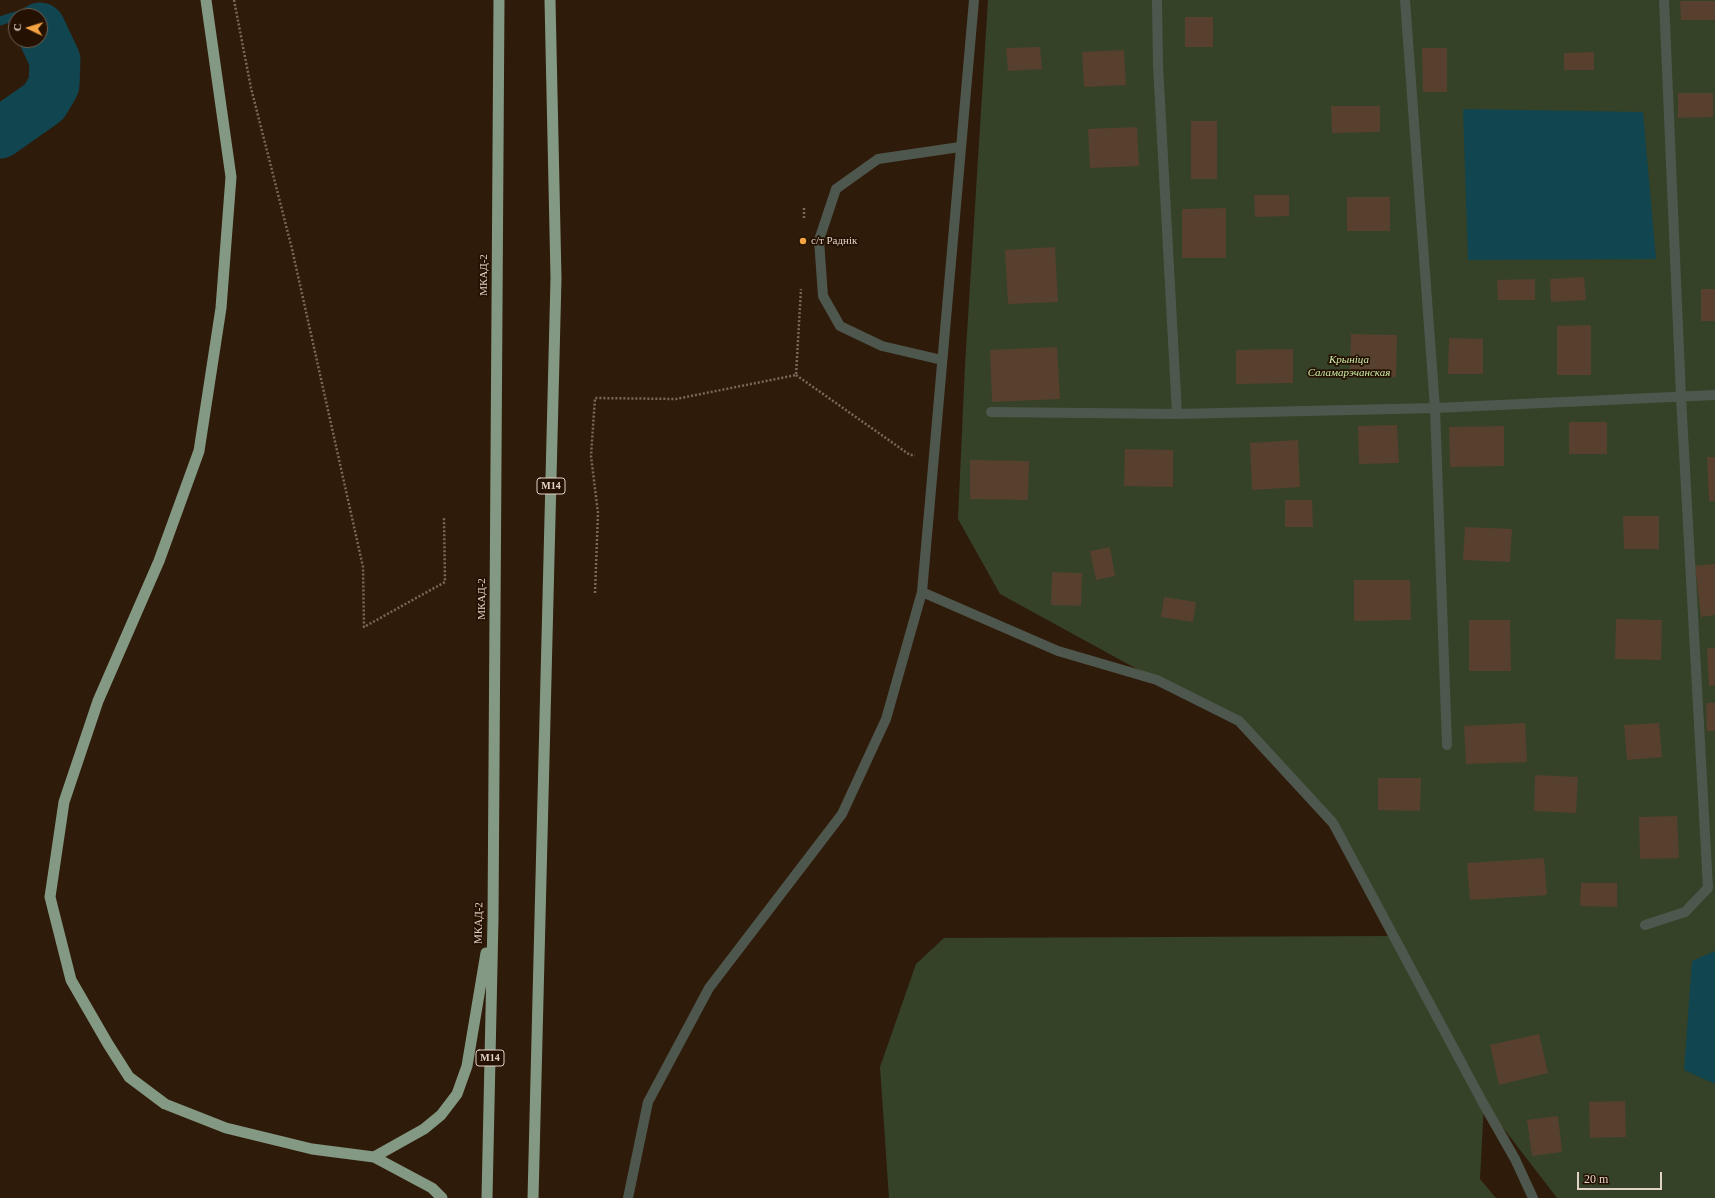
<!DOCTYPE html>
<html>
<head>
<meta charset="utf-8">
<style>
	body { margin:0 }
	#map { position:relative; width:1715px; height:1198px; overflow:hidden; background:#2f1b09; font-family:Georgia,serif }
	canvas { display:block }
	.north { position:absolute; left:8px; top:8px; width:40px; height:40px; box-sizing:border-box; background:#251102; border:1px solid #715f51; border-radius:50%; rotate:274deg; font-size:11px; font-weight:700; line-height:16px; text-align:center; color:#e2d3c8 }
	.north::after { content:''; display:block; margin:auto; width:14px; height:18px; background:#f4a443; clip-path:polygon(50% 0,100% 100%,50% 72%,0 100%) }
	.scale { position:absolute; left:1577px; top:1172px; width:85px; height:18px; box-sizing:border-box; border:2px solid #e2d3c8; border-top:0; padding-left:5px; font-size:12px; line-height:14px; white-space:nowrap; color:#e2d3c8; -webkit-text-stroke:3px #251102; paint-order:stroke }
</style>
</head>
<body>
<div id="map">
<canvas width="1715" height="1198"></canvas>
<div class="north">С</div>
<div class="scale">20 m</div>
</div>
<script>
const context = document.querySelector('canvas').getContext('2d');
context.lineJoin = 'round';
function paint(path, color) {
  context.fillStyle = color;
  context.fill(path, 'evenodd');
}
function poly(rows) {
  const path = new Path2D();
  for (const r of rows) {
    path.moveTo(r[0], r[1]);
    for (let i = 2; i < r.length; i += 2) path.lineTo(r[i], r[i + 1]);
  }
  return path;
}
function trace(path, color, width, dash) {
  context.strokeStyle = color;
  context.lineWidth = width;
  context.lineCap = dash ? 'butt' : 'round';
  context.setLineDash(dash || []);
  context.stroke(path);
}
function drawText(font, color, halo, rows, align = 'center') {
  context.font = font + ' Georgia,serif';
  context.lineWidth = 3.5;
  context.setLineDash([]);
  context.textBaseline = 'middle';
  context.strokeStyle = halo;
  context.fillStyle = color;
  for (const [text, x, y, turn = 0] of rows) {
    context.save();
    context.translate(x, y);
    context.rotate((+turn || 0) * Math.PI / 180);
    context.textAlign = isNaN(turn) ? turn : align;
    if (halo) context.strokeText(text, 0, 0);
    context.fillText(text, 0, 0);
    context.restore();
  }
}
paint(poly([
	[988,0,1715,0,1715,1198,1557,1198,1484,1103,1480,1179,1496,1198,889,1198,880,1067,916,964,944,938,1392,936,1333,823,1239,721,1157,680,1000,594,958,519,965,365]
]), '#354227');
paint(poly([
	[1463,109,1643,112,1656,259,1468,260],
	[1715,951,1715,1084,1684,1070,1692,961]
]), '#114550');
trace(poly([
	[0,21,32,11]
]), '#114550', 9);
trace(poly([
	[0,133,44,102,54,85,55,60,40,28]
]), '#114550', 51);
paint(poly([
	[1680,1,1715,1,1715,20,1681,20],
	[1185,17,1213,17,1213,47,1185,47],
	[1040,47,1042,69,1008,71,1006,48],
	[1422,48,1447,48,1447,92,1423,92],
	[1124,50,1126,85,1084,87,1082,52],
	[1594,52,1594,70,1564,70,1564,53],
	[1678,93,1713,93,1713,117,1678,118],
	[1331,106,1380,106,1380,132,1332,133],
	[1191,121,1217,121,1217,179,1191,179],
	[1137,127,1139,166,1090,168,1088,129],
	[1254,195,1289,195,1289,216,1255,217],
	[1347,197,1390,197,1390,231,1347,231],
	[1226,208,1226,258,1182,258,1182,209],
	[1055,247,1058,302,1008,304,1005,250],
	[1584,277,1586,300,1551,302,1550,279],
	[1535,279,1535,300,1498,300,1497,280],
	[1701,289,1715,289,1715,321,1701,321],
	[1591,325,1591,375,1557,375,1557,326],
	[1351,334,1397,335,1396,377,1350,376],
	[1449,338,1483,339,1483,374,1448,374],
	[1057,347,1060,399,992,402,990,350],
	[1293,349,1293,383,1236,384,1236,350],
	[1569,422,1607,422,1607,454,1569,454],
	[1397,425,1399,463,1359,464,1358,426],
	[1504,426,1504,466,1450,467,1449,427],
	[1298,440,1300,487,1252,490,1250,443],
	[1125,449,1173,450,1173,487,1124,486],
	[1707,457,1715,457,1715,501,1709,501],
	[970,460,1029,461,1028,500,970,499],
	[1285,500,1312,500,1313,527,1285,527],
	[1623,516,1659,516,1659,549,1624,549],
	[1465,527,1512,529,1510,562,1463,560],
	[1110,547,1115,576,1096,580,1090,551],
	[1715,564,1715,615,1701,617,1695,566],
	[1052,572,1082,573,1081,606,1051,605],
	[1354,580,1410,580,1411,620,1354,621],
	[1164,597,1196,602,1193,622,1161,617],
	[1616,619,1662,620,1661,660,1615,659],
	[1469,620,1510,620,1511,671,1469,671],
	[1707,648,1715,648,1715,685,1709,686],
	[1706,703,1715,703,1715,731,1707,731],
	[1525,723,1527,762,1466,764,1464,726],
	[1659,723,1662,757,1627,760,1624,725],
	[1535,775,1578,777,1576,813,1534,811],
	[1378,778,1421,778,1420,811,1378,810],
	[1677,816,1679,858,1640,859,1639,817],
	[1544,858,1547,895,1470,900,1467,863],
	[1581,883,1617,883,1617,907,1580,906],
	[1539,1034,1548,1073,1499,1085,1490,1045],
	[1625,1101,1626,1137,1590,1138,1589,1102],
	[1558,1116,1562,1152,1532,1156,1527,1120]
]), '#57402e');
trace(poly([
	[234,0,251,88,292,249,363,567,364,627,445,582,444,518],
	[804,218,804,207],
	[796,375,910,455,915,455],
	[595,593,598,513,591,456,595,398,676,399,796,375,801,289]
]), '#7a6859', 2.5, [2, 2]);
trace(poly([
	[1157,0,1158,65,1177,414],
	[1405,0,1435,408,1447,745],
	[942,360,882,346,840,326,823,296,819,240,836,189,878,159,960,147],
	[991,412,1177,414,1435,408,1715,395],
	[1645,925,1685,912,1708,888,1681,397,1664,0]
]), '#4e574e', 10);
trace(poly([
	[922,592,1058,651,1157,680,1239,721,1333,823,1483,1103,1515,1159,1533,1198],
	[628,1198,648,1102,709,988,842,814,886,719,922,592,974,0]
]), '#4e574e', 10);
trace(poly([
	[206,0,231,177,221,308,199,451,159,561,98,701,64,802,50,897,71,980,108,1044,129,1077,165,1104,226,1128,312,1149,374,1157,432,1188,442,1198],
	[374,1157,424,1129,441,1115,457,1094,467,1066,486,953],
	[487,1198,493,919,499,0],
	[533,1198,556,278,550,0]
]), '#849983', 11);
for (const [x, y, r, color] of [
	[803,241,4,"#f4a443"]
]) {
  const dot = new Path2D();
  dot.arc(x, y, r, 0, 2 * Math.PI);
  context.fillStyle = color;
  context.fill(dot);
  trace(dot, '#251102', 1.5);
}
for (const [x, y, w] of [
	[551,486,28],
	[490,1058,28]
]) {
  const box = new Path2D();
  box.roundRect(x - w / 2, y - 8, w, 16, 3);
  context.fillStyle = '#251102';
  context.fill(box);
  trace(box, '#e2d3c8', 1);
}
drawText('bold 10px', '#e2d3c8', null, [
	["М14",551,486],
	["М14",490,1058]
]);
drawText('11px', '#e2d3c8', '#251102', [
	["с/т Раднік",811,241]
], 'left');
drawText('11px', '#e2d3c8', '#251102', [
	["МКАД-2",484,275,-90],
	["МКАД-2",482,599,-90],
	["МКАД-2",479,923,-89]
]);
drawText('italic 11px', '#cbefa9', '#251102', [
	["Крыніца",1349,360],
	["Саламарэчанская",1349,373]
]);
</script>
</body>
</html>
